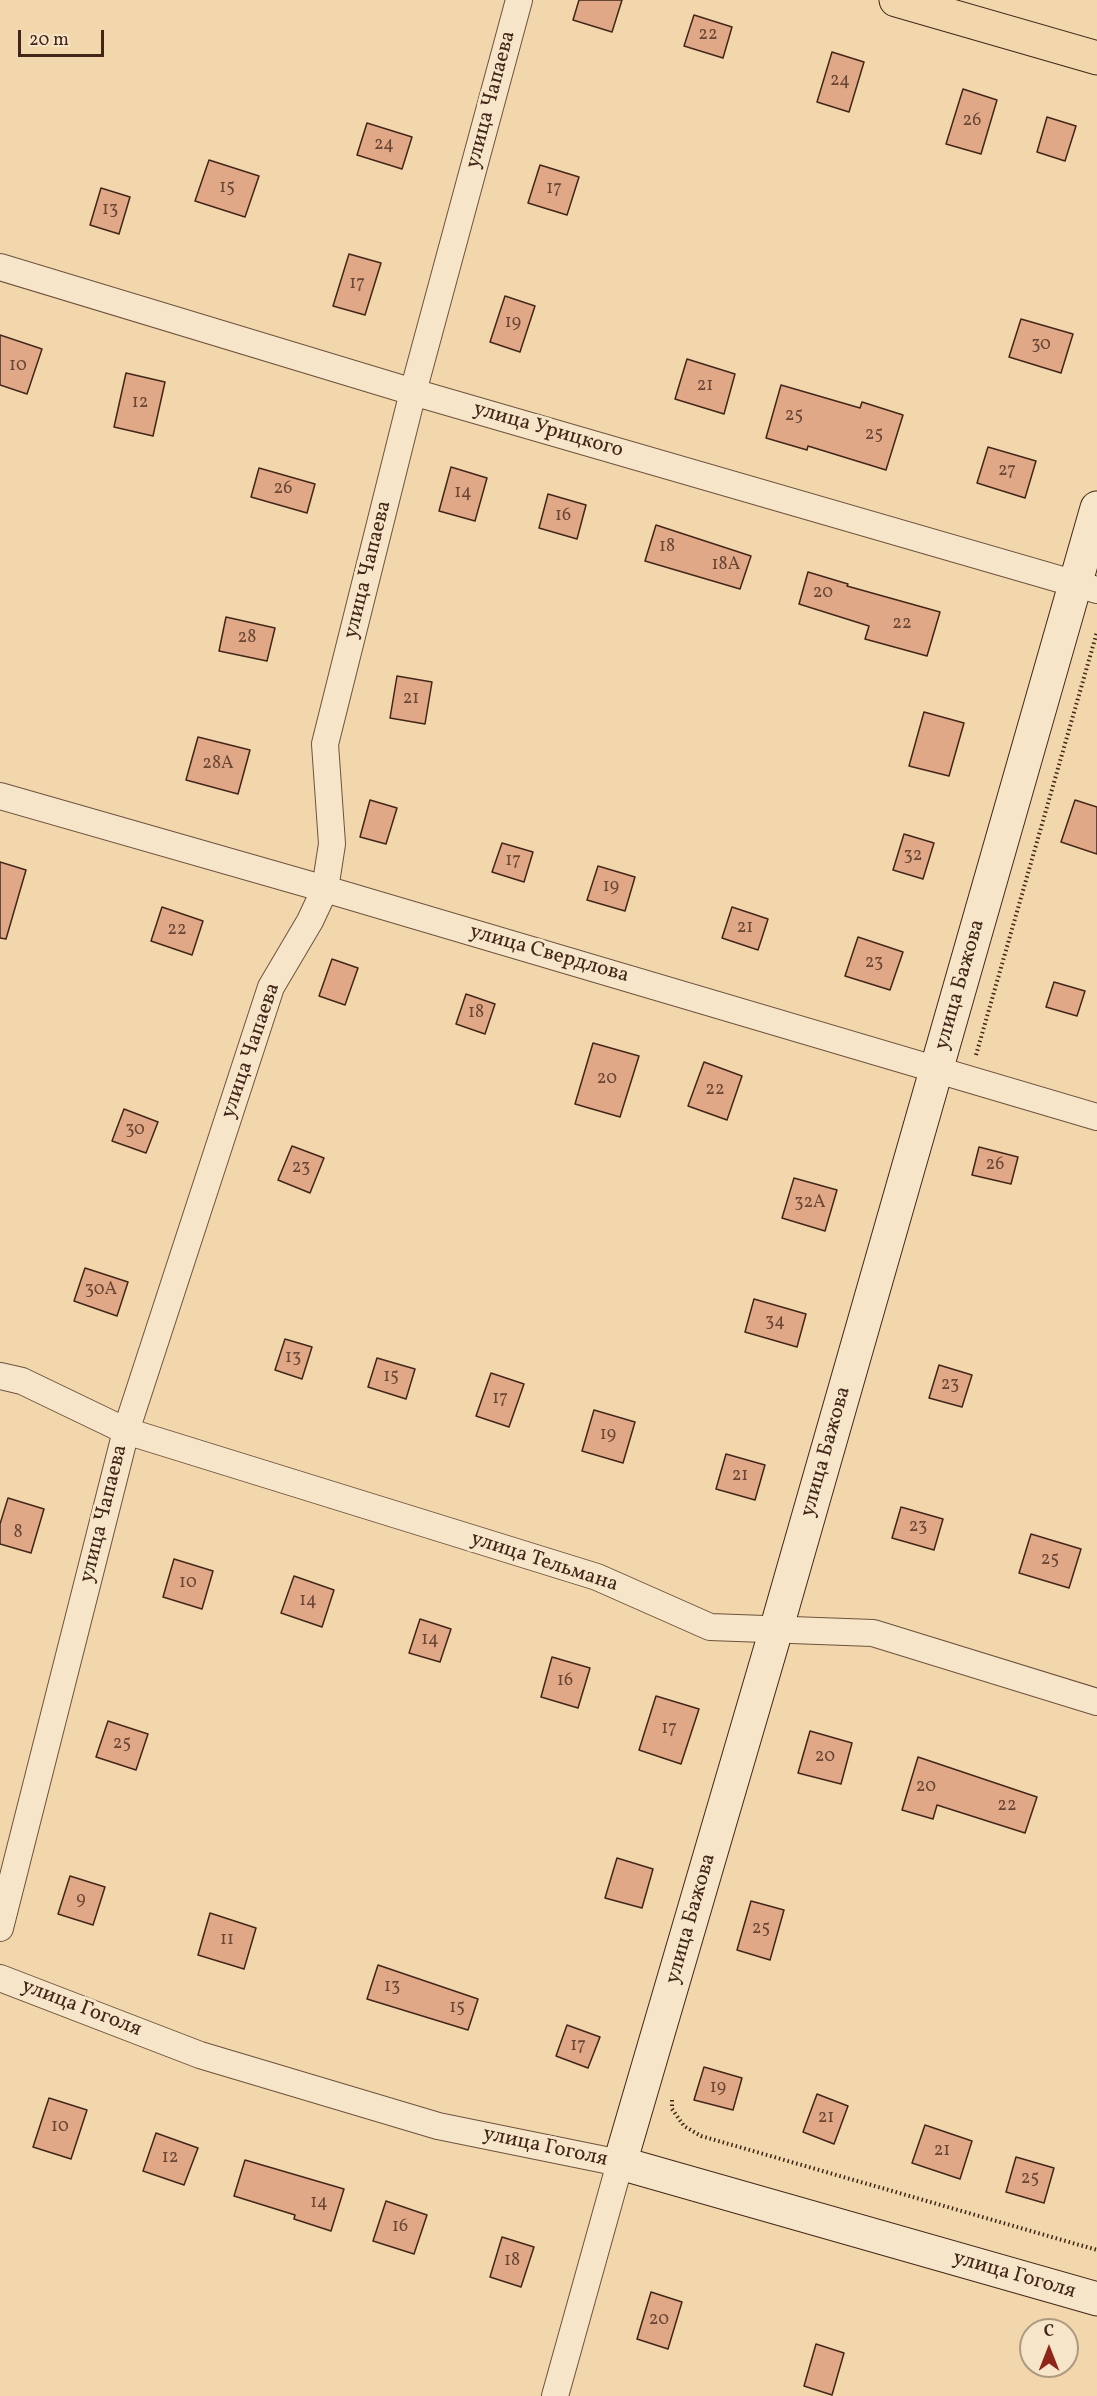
<!DOCTYPE html>
<html>
<head>
<meta charset="utf-8">
<style>
	body { margin:0 }
	#map { position:relative; width:1097px; height:2396px; overflow:hidden; background:#f1d7ab; font-family:Vollkorn,serif }
	canvas { display:block }
	.north { position:absolute; left:1019px; top:2318px; width:60px; height:60px; box-sizing:border-box; background:#f6e5c8; border:2px solid #ae9982; border-radius:50%; rotate:0deg; font-size:16px; font-weight:700; line-height:24px; text-align:center; color:#422619 }
	.north::after { content:''; display:block; margin:auto; width:21px; height:27px; background:#8f2418; clip-path:polygon(50% 0,100% 100%,50% 72%,0 100%) }
	.scale { position:absolute; left:18px; top:30px; width:86px; height:27px; box-sizing:border-box; border:3px solid #422619; border-top:0; padding-left:8px; font-size:18px; line-height:21px; white-space:nowrap; color:#422619; -webkit-text-stroke:4px #f6e5c8; paint-order:stroke }
</style>
</head>
<body>
<div id="map">
<canvas width="1097" height="2396"></canvas>
<div class="north">С</div>
<div class="scale">20 m</div>
</div>
<script>
const context = document.querySelector('canvas').getContext('2d');
context.lineJoin = 'round';
function paint(path, color) {
  context.fillStyle = color;
  context.fill(path, 'evenodd');
}
function poly(rows) {
  const path = new Path2D();
  for (const r of rows) {
    path.moveTo(r[0], r[1]);
    for (let i = 2; i < r.length; i += 2) path.lineTo(r[i], r[i + 1]);
  }
  return path;
}
function trace(path, color, width, dash) {
  context.strokeStyle = color;
  context.lineWidth = width;
  context.lineCap = dash ? 'butt' : 'round';
  context.setLineDash(dash || []);
  context.stroke(path);
}
function drawText(font, color, halo, rows, align = 'center') {
  context.font = font + ' Vollkorn,serif';
  context.lineWidth = 6;
  context.setLineDash([]);
  context.textBaseline = 'middle';
  context.strokeStyle = halo;
  context.fillStyle = color;
  for (const [text, x, y, turn = 0] of rows) {
    context.save();
    context.translate(x, y);
    context.rotate((+turn || 0) * Math.PI / 180);
    context.textAlign = isNaN(turn) ? turn : align;
    if (halo) context.strokeText(text, 0, 0);
    context.fillText(text, 0, 0);
    context.restore();
  }
}
const building = poly([
	[579,0,622,0,612,32,573,20,579,0],
	[694,15,732,27,723,58,684,46,694,15],
	[832,52,864,62,849,112,817,102,832,52],
	[963,89,997,100,981,154,946,144,963,89],
	[1047,117,1076,126,1065,161,1037,152,1047,117],
	[367,123,412,137,402,169,357,155,367,123],
	[209,160,259,176,245,217,195,201,209,160],
	[540,165,579,177,567,215,528,203,540,165],
	[101,188,130,197,119,234,90,225,101,188],
	[349,254,381,263,365,315,333,306,349,254],
	[505,296,535,306,520,352,490,342,505,296],
	[1021,319,1073,334,1061,373,1009,357,1021,319],
	[0,335,42,349,27,394,0,385,0,335],
	[687,359,735,374,724,414,675,399,687,359],
	[126,373,165,382,153,436,114,427,126,373],
	[781,385,860,408,862,402,903,415,886,470,808,446,807,450,766,438,781,385],
	[988,447,1036,461,1025,498,977,483,988,447],
	[451,467,487,478,475,521,439,511,451,467],
	[259,468,315,484,307,513,251,497,259,468],
	[548,494,586,505,577,539,539,528,548,494],
	[656,525,751,556,740,589,645,561,656,525],
	[808,572,848,584,847,586,940,612,927,656,865,639,869,626,799,604,808,572],
	[226,617,275,628,267,661,219,651,226,617],
	[397,676,432,682,425,724,390,718,397,676],
	[924,712,964,723,949,776,909,766,924,712],
	[198,737,250,750,238,794,186,780,198,737],
	[370,800,397,808,386,844,360,837,370,800],
	[1075,800,1097,807,1097,854,1061,842,1075,800],
	[904,834,934,843,923,879,893,870,904,834],
	[502,843,533,852,524,882,492,872,502,843],
	[0,862,26,870,6,939,0,938,0,862],
	[598,866,635,877,625,911,587,900,598,866],
	[162,907,203,921,192,955,151,941,162,907],
	[732,907,768,919,758,950,722,938,732,907],
	[858,937,903,952,890,990,845,976,858,937],
	[332,959,358,968,345,1005,319,996,332,959],
	[1054,982,1085,991,1077,1016,1046,1007,1054,982],
	[466,994,495,1004,485,1034,456,1024,466,994],
	[593,1043,639,1056,620,1117,575,1104,593,1043],
	[704,1062,742,1076,727,1120,688,1106,704,1062],
	[124,1109,158,1122,146,1153,112,1141,124,1109],
	[292,1146,324,1158,310,1193,278,1180,292,1146],
	[979,1147,1018,1157,1011,1184,972,1175,979,1147],
	[794,1178,837,1190,825,1231,782,1218,794,1178],
	[85,1268,128,1282,117,1316,74,1301,85,1268],
	[754,1299,806,1314,797,1347,745,1332,754,1299],
	[285,1339,312,1347,302,1379,275,1370,285,1339],
	[377,1358,415,1369,406,1399,368,1387,377,1358],
	[939,1365,972,1375,962,1407,929,1398,939,1365],
	[491,1373,524,1384,509,1427,476,1416,491,1373],
	[594,1410,635,1422,623,1463,582,1451,594,1410],
	[726,1454,765,1465,755,1500,716,1489,726,1454],
	[8,1498,44,1509,31,1553,0,1544,0,1524,8,1498],
	[901,1507,943,1519,934,1550,892,1538,901,1507],
	[1031,1534,1081,1549,1069,1588,1019,1573,1031,1534],
	[174,1559,213,1571,202,1609,163,1597,174,1559],
	[294,1576,334,1590,322,1627,281,1613,294,1576],
	[420,1619,451,1629,440,1662,409,1653,420,1619],
	[552,1657,590,1668,578,1708,541,1697,552,1657],
	[656,1696,699,1709,681,1764,639,1750,656,1696],
	[108,1721,148,1734,136,1770,96,1757,108,1721],
	[810,1731,852,1743,841,1784,798,1773,810,1731],
	[918,1757,1037,1797,1025,1833,937,1805,933,1819,902,1810,918,1757],
	[617,1858,653,1869,642,1908,605,1898,617,1858],
	[70,1876,105,1887,93,1925,58,1914,70,1876],
	[751,1901,784,1910,770,1960,737,1950,751,1901],
	[210,1913,256,1928,244,1969,198,1955,210,1913],
	[378,1965,478,1999,468,2030,367,1999,378,1965],
	[567,2025,600,2037,588,2068,556,2056,567,2025],
	[704,2067,742,2078,733,2110,694,2100,704,2067],
	[817,2094,848,2106,834,2144,803,2132,817,2094],
	[49,2098,87,2110,71,2159,33,2147,49,2098],
	[925,2125,972,2141,960,2179,912,2163,925,2125],
	[156,2133,198,2148,184,2185,143,2171,156,2133],
	[1016,2157,1054,2168,1044,2203,1006,2192,1016,2157],
	[245,2160,344,2189,331,2231,294,2219,295,2215,234,2196,245,2160],
	[386,2201,427,2215,414,2254,373,2241,386,2201],
	[502,2237,534,2247,521,2287,490,2277,502,2237],
	[651,2292,682,2302,668,2349,637,2339,651,2292],
	[816,2344,844,2353,832,2395,804,2386,816,2344]
]);
paint(building, '#e1a888');
trace(building, '#422619', 1.5);
const street = poly([
	[0,267,413,392,1097,590],
	[0,796,325,889,1097,1117],
	[0,1376,22,1381,126,1431,597,1577,710,1627,873,1633,1097,1702],
	[0,1928,126,1431,271,987,310,921,325,889,332,844,325,744,413,392,519,0],
	[0,1978,200,2055,438,2126,620,2163,555,2396]
]);
const secondary = poly([
	[1097,508,776,1630,620,2163,1097,2299]
]);
const primary = poly([
	[896,0,1097,58]
]);
trace(street, '#6e523e', 28);
trace(secondary, '#422619', 35);
trace(primary, '#422619', 35);
trace(poly([
	[976,1055,1097,632],
	[672,2100,672,2109,684,2126,701,2136,1097,2250]
]), '#422619', 4, [1.5, 3]);
trace(street, '#f6e5c8', 26);
trace(secondary, '#f6e5c8', 33);
trace(primary, '#f1d7ab', 33);
drawText('18px', '#6a4635', null, [
	["22",708,36],
	["24",840,82],
	["26",972,122],
	["24",384,146],
	["15",227,189],
	["17",554,190],
	["13",110,211],
	["17",357,285],
	["19",513,324],
	["30",1041,346],
	["10",18,367],
	["21",705,387],
	["12",140,404],
	["25",794,417],
	["25",874,436],
	["27",1007,472],
	["26",283,490],
	["14",463,494],
	["16",563,517],
	["18",667,548],
	["18А",726,566],
	["20",823,594],
	["22",902,625],
	["28",247,639],
	["21",411,700],
	["28А",218,765],
	["32",913,857],
	["17",513,862],
	["19",611,888],
	["21",745,929],
	["22",177,931],
	["23",874,964],
	["18",476,1014],
	["20",607,1080],
	["22",715,1091],
	["30",135,1131],
	["26",995,1166],
	["23",301,1169],
	["32А",810,1204],
	["30А",101,1291],
	["34",775,1323],
	["13",293,1359],
	["15",391,1378],
	["23",950,1386],
	["17",500,1400],
	["19",608,1436],
	["21",740,1477],
	["23",918,1528],
	["8",18,1534],
	["25",1050,1561],
	["10",188,1584],
	["14",308,1602],
	["14",430,1641],
	["16",565,1682],
	["17",669,1730],
	["25",122,1745],
	["20",825,1758],
	["20",926,1788],
	["22",1007,1807],
	["9",81,1901],
	["25",761,1930],
	["11",227,1941],
	["13",392,1988],
	["15",457,2009],
	["17",578,2047],
	["19",718,2089],
	["21",826,2119],
	["10",60,2128],
	["21",942,2152],
	["12",170,2159],
	["25",1030,2180],
	["14",319,2204],
	["16",400,2228],
	["18",512,2262],
	["20",659,2321]
]);
drawText('21px', '#422619', '#f6e5c8', [
	["улица Чапаева",492,100,-75],
	["улица Урицкого",548,431,16],
	["улица Чапаева",369,570,-76],
	["улица Свердлова",549,955,16],
	["улица Бажова",961,985,-74],
	["улица Чапаева",252,1051,-71],
	["улица Бажова",827,1452,-74],
	["улица Чапаева",105,1514,-76],
	["улица Тельмана",544,1563,18],
	["улица Бажова",692,1919,-74],
	["улица Гоголя",81,2009,21],
	["улица Гоголя",545,2148,12],
	["улица Гоголя",1014,2276,16]
]);
</script>
</body>
</html>
